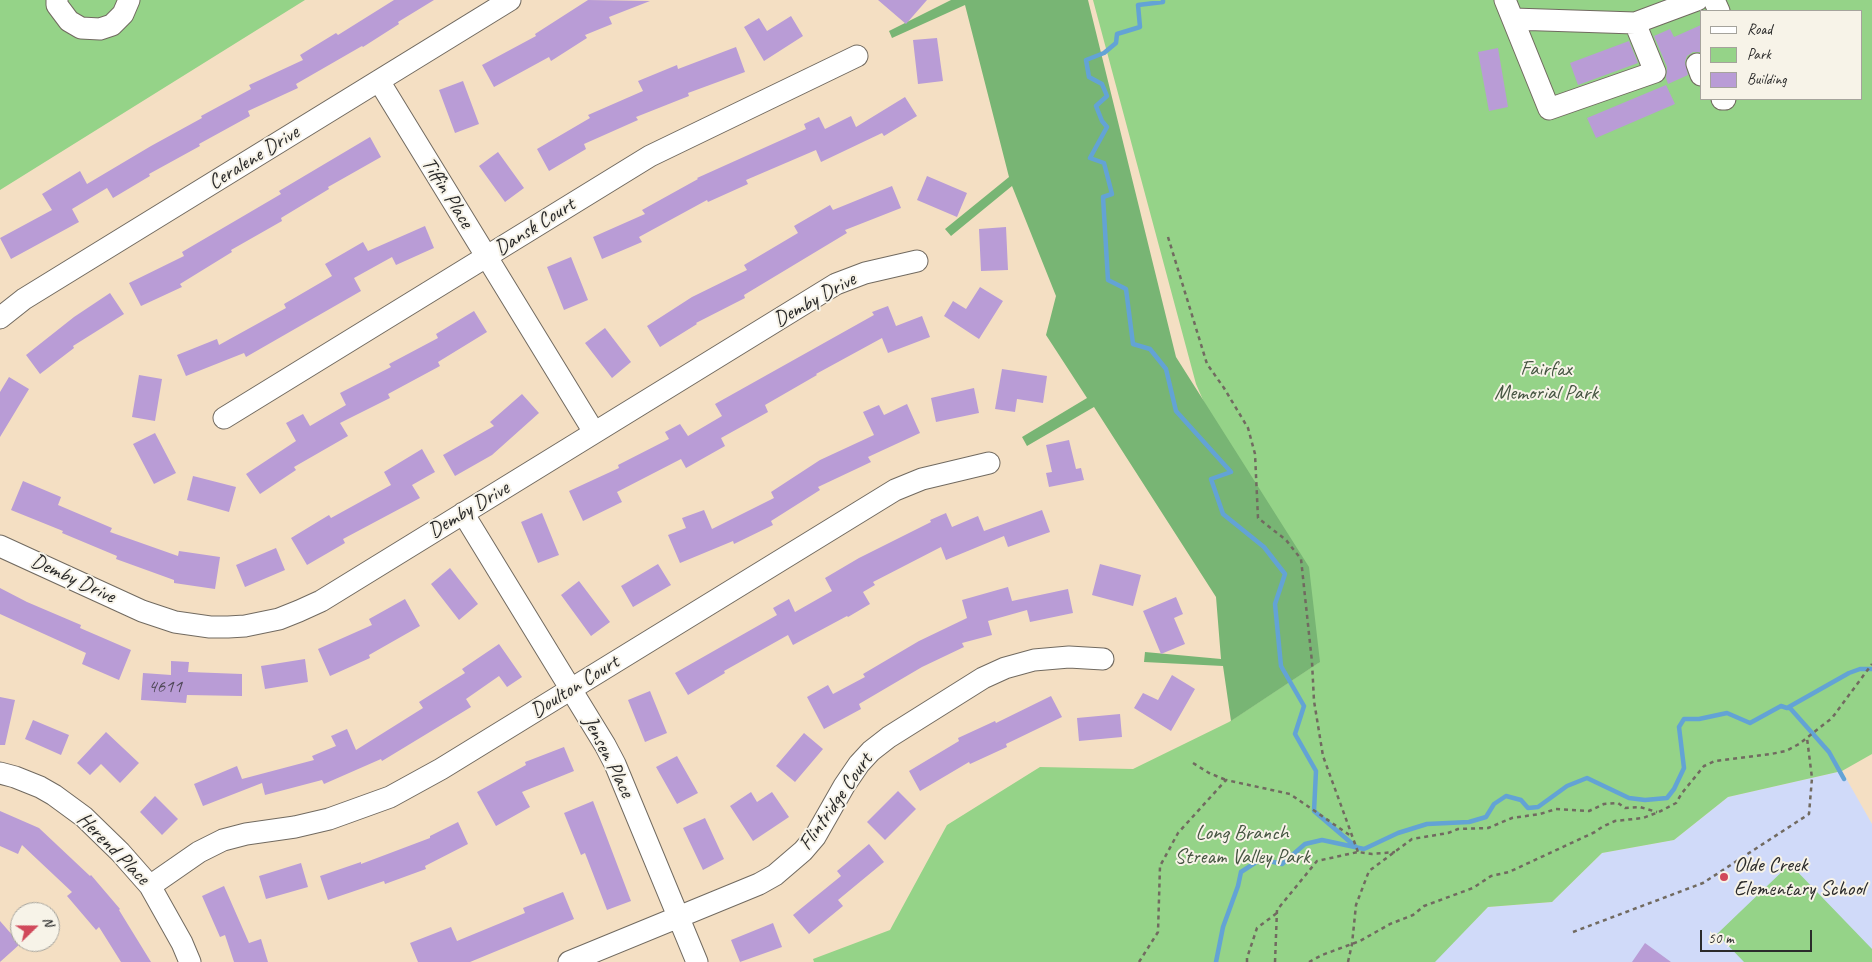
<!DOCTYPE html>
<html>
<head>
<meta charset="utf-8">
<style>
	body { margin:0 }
	#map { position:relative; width:1872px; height:962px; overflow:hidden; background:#f4dfc3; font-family:Caveat,sans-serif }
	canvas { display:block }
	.legend { position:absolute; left:1700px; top:10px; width:162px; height:90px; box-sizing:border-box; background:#f7f3e8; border:1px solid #a5a39c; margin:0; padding:6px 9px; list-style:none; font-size:15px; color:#2b2b2b }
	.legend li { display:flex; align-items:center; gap:10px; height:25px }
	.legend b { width:25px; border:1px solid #a5a39c }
	.north { position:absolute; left:10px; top:902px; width:50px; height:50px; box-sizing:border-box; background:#f7f3e8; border:1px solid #a5a39c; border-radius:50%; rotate:68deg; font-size:14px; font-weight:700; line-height:20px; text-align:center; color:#2b2b2b }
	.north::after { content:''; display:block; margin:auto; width:18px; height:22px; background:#d1495b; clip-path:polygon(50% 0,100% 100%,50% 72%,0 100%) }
	.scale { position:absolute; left:1700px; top:930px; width:112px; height:22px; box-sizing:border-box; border:2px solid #2b2b2b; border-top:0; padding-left:6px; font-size:15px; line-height:18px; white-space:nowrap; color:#2b2b2b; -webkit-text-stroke:4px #f7f3e8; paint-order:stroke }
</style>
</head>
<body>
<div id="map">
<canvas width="1872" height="962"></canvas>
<ul class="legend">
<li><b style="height:6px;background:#fff"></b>Road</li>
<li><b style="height:14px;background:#95d388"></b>Park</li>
<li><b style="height:14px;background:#b99cd6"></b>Building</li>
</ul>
<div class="north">N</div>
<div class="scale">50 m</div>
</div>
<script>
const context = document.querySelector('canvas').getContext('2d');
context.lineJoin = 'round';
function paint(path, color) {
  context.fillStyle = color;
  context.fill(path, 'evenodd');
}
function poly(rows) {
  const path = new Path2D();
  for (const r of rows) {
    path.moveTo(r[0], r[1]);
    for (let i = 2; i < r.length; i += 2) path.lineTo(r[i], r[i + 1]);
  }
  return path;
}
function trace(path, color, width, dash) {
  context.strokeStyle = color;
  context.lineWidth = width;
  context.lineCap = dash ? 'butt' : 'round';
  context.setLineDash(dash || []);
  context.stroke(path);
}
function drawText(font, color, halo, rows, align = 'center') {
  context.font = font + ' Caveat,sans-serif';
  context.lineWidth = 4;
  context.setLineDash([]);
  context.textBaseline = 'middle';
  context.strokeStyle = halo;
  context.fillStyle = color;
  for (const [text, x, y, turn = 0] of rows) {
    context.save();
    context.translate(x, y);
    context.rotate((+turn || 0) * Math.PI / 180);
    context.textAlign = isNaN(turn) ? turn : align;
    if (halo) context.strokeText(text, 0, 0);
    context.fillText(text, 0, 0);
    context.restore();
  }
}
paint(poly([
	[1842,771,1872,824,1872,962,1434,962,1488,907,1552,902,1602,853,1674,840,1728,797]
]), '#d0daf9');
paint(poly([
	[0,0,305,0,0,190],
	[1093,0,1872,0,1872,754,1842,771,1728,797,1674,840,1602,853,1552,902,1488,907,1435,962,814,962,813,959,890,930,947,825,1040,767,1133,769,1229,722,1318,663,1196,384],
	[1701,11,1861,11,1861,99,1701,99],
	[1790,864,1872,949,1872,962,1744,962,1717,934]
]), '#95d388');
paint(poly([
	[951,0,1088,0,1176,357,1309,567,1320,662,1231,721,1223,666,1144,662,1145,652,1221,659,1216,597,1094,407,1027,446,1022,437,1087,398,1046,335,1056,296,1012,186,951,236,945,229,1009,177,965,5,892,38,889,31]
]), '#78b574');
trace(poly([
	[1163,0,1163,2,1138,5,1140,27,1117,34,1116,43,1104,53,1086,60,1089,77,1102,84,1107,96,1096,106,1102,121,1107,127,1090,158,1104,163,1112,194,1103,197,1108,280,1126,289,1133,344,1150,349,1166,369,1176,411,1231,472,1211,479,1223,514,1264,547,1285,574,1275,604,1281,666,1304,706,1295,734,1316,771,1314,811,1356,847],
	[1787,708,1790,708,1829,752,1844,779],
	[1216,962,1223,927,1238,886,1241,872,1261,859,1282,864,1305,844,1322,840,1364,849,1398,833,1427,824,1469,822,1486,817,1494,804,1506,796,1521,800,1528,808,1538,807,1567,786,1587,778,1629,798,1645,800,1667,798,1674,789,1684,768,1679,727,1684,719,1699,719,1727,713,1750,723,1781,706,1787,708,1849,673,1860,669,1872,669]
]), '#63a3d5', 4.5);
paint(poly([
	[394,0,434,0,398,22,399,24,363,47,362,46,296,84,298,88,248,111,250,116,199,144,200,146,149,174,150,176,113,198,107,188,72,209,79,222,11,259,0,238,52,210,42,194,80,171,87,184,151,146,202,118,201,116,251,89,249,85,303,60,300,55,336,33,338,35],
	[588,0,650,1,609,17,612,24,585,35,587,38,551,61,549,57,494,87,482,65,536,36,535,34],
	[878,0,927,0,906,24],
	[791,16,803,36,764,61,744,27,759,18,767,31],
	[1701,25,1701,52,1693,52,1687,56,1685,62,1688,75,1668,84,1666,78,1667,67,1654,36,1670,29,1674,37],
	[937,38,943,81,918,84,913,40],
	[1629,41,1638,63,1578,85,1570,63],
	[736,47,745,72,688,93,689,96,636,117,638,120,584,144,586,149,549,171,537,149,590,118,588,115,643,91,638,81,677,65,678,69],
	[1498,48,1508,107,1489,111,1478,52],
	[463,81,479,124,455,133,439,90],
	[1666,85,1675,104,1596,138,1587,118],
	[905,97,917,116,884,136,882,133,821,162,816,150,746,180,748,184,708,202,707,200,639,237,642,242,602,259,593,237,645,214,642,210,698,179,697,178,806,129,804,124,819,117,825,129,851,116,856,127],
	[370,137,381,157,328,187,329,189,281,218,282,221,231,250,232,252,180,284,182,287,141,306,129,283,184,256,182,252,281,194,279,191],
	[498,152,524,188,505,202,479,166],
	[927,176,967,193,957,217,917,200],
	[892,186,901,208,845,230,847,233,744,295,745,298,696,323,697,324,660,347,647,326,692,297,747,270,744,265,798,233,794,226,830,205,833,210],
	[425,226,434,248,396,265,392,257,354,278,361,291,246,357,244,353,186,376,177,355,217,339,219,345,286,308,284,304,332,276,325,264,363,242,368,251],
	[1006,227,1008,270,981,271,979,229],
	[571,257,588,300,564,310,547,267],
	[980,287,1003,301,979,339,944,316,953,301,966,309],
	[110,293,124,314,73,346,74,348,40,374,26,355,74,317],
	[888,306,896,326,922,316,930,337,888,353,882,338,816,374,817,375,765,405,768,412,721,438,725,446,686,468,681,459,617,492,622,502,583,521,569,491,619,468,618,465,669,439,665,432,680,424,688,436,722,416,715,404,874,315,872,312],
	[474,311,487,332,438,362,440,366,388,394,390,398,340,423,348,436,294,467,296,470,260,494,246,474,296,441,286,423,303,414,310,426,346,405,340,393,391,367,389,364,438,338,436,334],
	[605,328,631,362,612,378,585,343],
	[1002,369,1047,376,1043,403,1017,399,1015,412,995,409],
	[139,375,162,379,155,421,132,417],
	[9,377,29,389,0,437,0,392],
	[974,388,979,413,936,422,931,398],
	[522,394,539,413,492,455,455,476,443,455,494,426,490,422],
	[907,404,920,433,868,457,871,462,818,487,820,490,771,521,773,525,734,544,733,541,680,563,668,535,686,528,682,518,704,510,712,529,774,498,771,492,820,460,874,435,863,412,879,405,884,415],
	[155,433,176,473,154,484,133,444],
	[1069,440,1076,469,1081,468,1084,480,1049,487,1046,473,1052,472,1046,445],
	[422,449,435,472,412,485,420,498,343,539,345,543,307,565,291,538,329,515,331,518,391,485,384,472],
	[193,476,236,487,229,512,187,500],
	[23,481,61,497,58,505,112,528,110,532,178,556,179,551,220,557,215,589,174,583,174,580,116,559,117,556,62,533,63,531,11,510],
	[1042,510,1050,532,1008,547,1004,536,946,560,941,547,873,582,875,585,863,592,870,604,848,617,847,616,793,645,788,635,724,671,725,673,688,695,675,673,777,615,773,608,789,599,795,612,832,591,825,578,859,558,931,522,930,520,946,513,952,527,978,516,984,531],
	[542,513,559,555,538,563,521,522],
	[276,548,285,570,245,587,236,565],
	[658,564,671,585,633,607,621,586],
	[1100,564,1141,575,1133,606,1092,595],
	[450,568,478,604,459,620,431,584],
	[579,581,610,622,591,636,561,595],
	[1008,587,1012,601,1068,589,1073,613,1030,622,1027,610,988,621,992,635,962,643,964,647,922,667,859,704,861,709,824,729,807,697,828,685,833,694,865,677,863,674,919,641,967,618,962,600],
	[0,588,27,602,81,625,80,628,131,650,119,680,82,664,86,653,0,614],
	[1176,597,1183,614,1174,618,1185,644,1161,654,1143,611],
	[405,599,420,626,369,655,370,658,330,676,318,649,372,625,369,619],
	[499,644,522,677,507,687,499,676,466,699,471,707,382,761,381,759,324,784,322,780,265,795,262,783,203,806,194,784,237,766,242,779,314,760,312,756,336,746,331,736,347,729,356,750,423,708,419,702,465,673,462,669],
	[305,659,308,682,265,689,261,666],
	[171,661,189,662,188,672,242,674,242,696,187,695,186,703,141,700,143,673,171,675],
	[1172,675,1195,689,1171,731,1134,708,1143,693,1158,700],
	[650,691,667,733,645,742,628,700],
	[1051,696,1062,717,1006,744,1007,747,970,764,969,762,920,791,909,771,959,741,958,738,995,721,996,723],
	[0,697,15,700,5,745,0,745],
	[1120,714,1122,737,1079,741,1077,718],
	[33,720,69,735,61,755,25,739],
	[106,732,139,763,120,783,101,764,90,775,77,763],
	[804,733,823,749,795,782,776,766],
	[564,747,574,771,522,792,530,807,496,826,477,792,526,765,525,762],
	[677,756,698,793,677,804,656,767],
	[898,791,916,809,885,840,867,822],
	[751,792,757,802,772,792,789,817,753,841,730,806],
	[155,796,178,819,162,835,140,812],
	[593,801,631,901,607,910,585,853,581,855,564,813],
	[0,811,39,828,90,876,91,875,120,909,119,910,151,962,121,962,99,927,96,930,67,896,72,892,22,845,18,854,0,846],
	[705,818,724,859,703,870,683,828],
	[458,822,468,844,425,866,426,869,385,884,384,881,328,900,320,876,361,862,361,864,430,838,430,836],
	[869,844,884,862,838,900,843,906,809,934,793,915,841,876,837,871],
	[301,863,308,887,266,899,259,876],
	[224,886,249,943,261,939,268,962,234,962,225,935,220,937,202,896],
	[563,892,574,919,470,962,418,962,410,943,451,927,457,941,525,913,523,908],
	[0,921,20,944,0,962],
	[773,923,782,947,740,962,731,940],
	[1645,943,1671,962,1632,962]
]), '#b99cd6');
const minor = poly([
	[57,0,57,5,69,21,81,28,100,29,112,25,123,14,129,0],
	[1505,0,1549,109,1655,72,1635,23],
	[1714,0,1719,11],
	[1513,19,1635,23,1697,0],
	[1697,64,1701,75],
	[379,81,594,432],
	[1722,99,1725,99],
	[0,318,24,299,510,0],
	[224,418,650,156,857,56],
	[463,513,605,745,615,764,697,962],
	[0,546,142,611,175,622,210,627,228,627,245,626,279,619,299,611,321,601,836,284,865,273,917,261],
	[0,773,15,777,40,787,54,795,84,817,120,852,150,886,182,943,190,962],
	[150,886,199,852,223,840,246,834,295,827,329,819,390,797,441,769,895,490,922,479,989,463],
	[569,962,759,884,775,875,803,851,815,837,844,786,859,764,871,751,889,737,983,678,1005,668,1034,660,1069,657,1103,659]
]);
trace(minor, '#716a60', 23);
trace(poly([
	[1168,237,1207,364,1224,388,1248,428,1255,454,1258,518,1286,540,1301,559,1312,662,1314,701,1323,756,1358,852],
	[1193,763,1209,773,1226,780],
	[1573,932,1703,883,1809,814,1812,778,1807,738],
	[1139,962,1158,932,1160,866,1178,833,1226,780,1290,794,1351,836],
	[1247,962,1247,958,1257,928,1277,913],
	[1275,962,1277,910,1317,861,1358,852,1372,854,1395,852],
	[1309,962,1322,955,1360,941,1390,924,1413,915,1424,906,1473,888,1491,876,1509,872,1595,832,1602,827,1615,821,1643,818,1659,812,1676,803,1682,793,1704,766,1715,761,1771,754,1786,751,1799,744,1832,718,1872,664],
	[1348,962,1352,944,1356,905,1369,871,1412,839,1448,833,1458,829,1488,828,1512,818,1540,814,1556,809,1589,811,1604,804,1618,803,1625,808,1640,807,1657,812]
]), '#716a60', 2.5, [4, 4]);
trace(minor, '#fff', 21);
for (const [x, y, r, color] of [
	[1724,877,5,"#d1495b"]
]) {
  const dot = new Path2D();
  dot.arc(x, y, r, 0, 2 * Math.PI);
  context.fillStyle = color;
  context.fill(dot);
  trace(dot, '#f7f3e8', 2);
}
drawText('19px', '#4e4756', null, [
	["4611",165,687]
]);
drawText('21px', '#2b2b2b', '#f7f3e8', [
	["Ceralene Drive",254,158,-32],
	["Tiffin Place",447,193,58],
	["Dansk Court",535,227,-32],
	["Demby Drive",815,300,-29],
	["Demby Drive",469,510,-31],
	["Demby Drive",73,579,25],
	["Doulton Court",575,687,-32],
	["Jensen Place",608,757,63],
	["Flintridge Court",836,802,-55],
	["Herend Place",113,849,45]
]);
drawText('21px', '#465542', '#f7f3e8', [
	["Fairfax",1546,369],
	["Memorial Park",1546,393],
	["Long Branch",1242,833],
	["Stream Valley Park",1242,857]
]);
drawText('21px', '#2b2b2b', '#f7f3e8', [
	["Olde Creek",1734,865],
	["Elementary School",1734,889]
], 'left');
</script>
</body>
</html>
